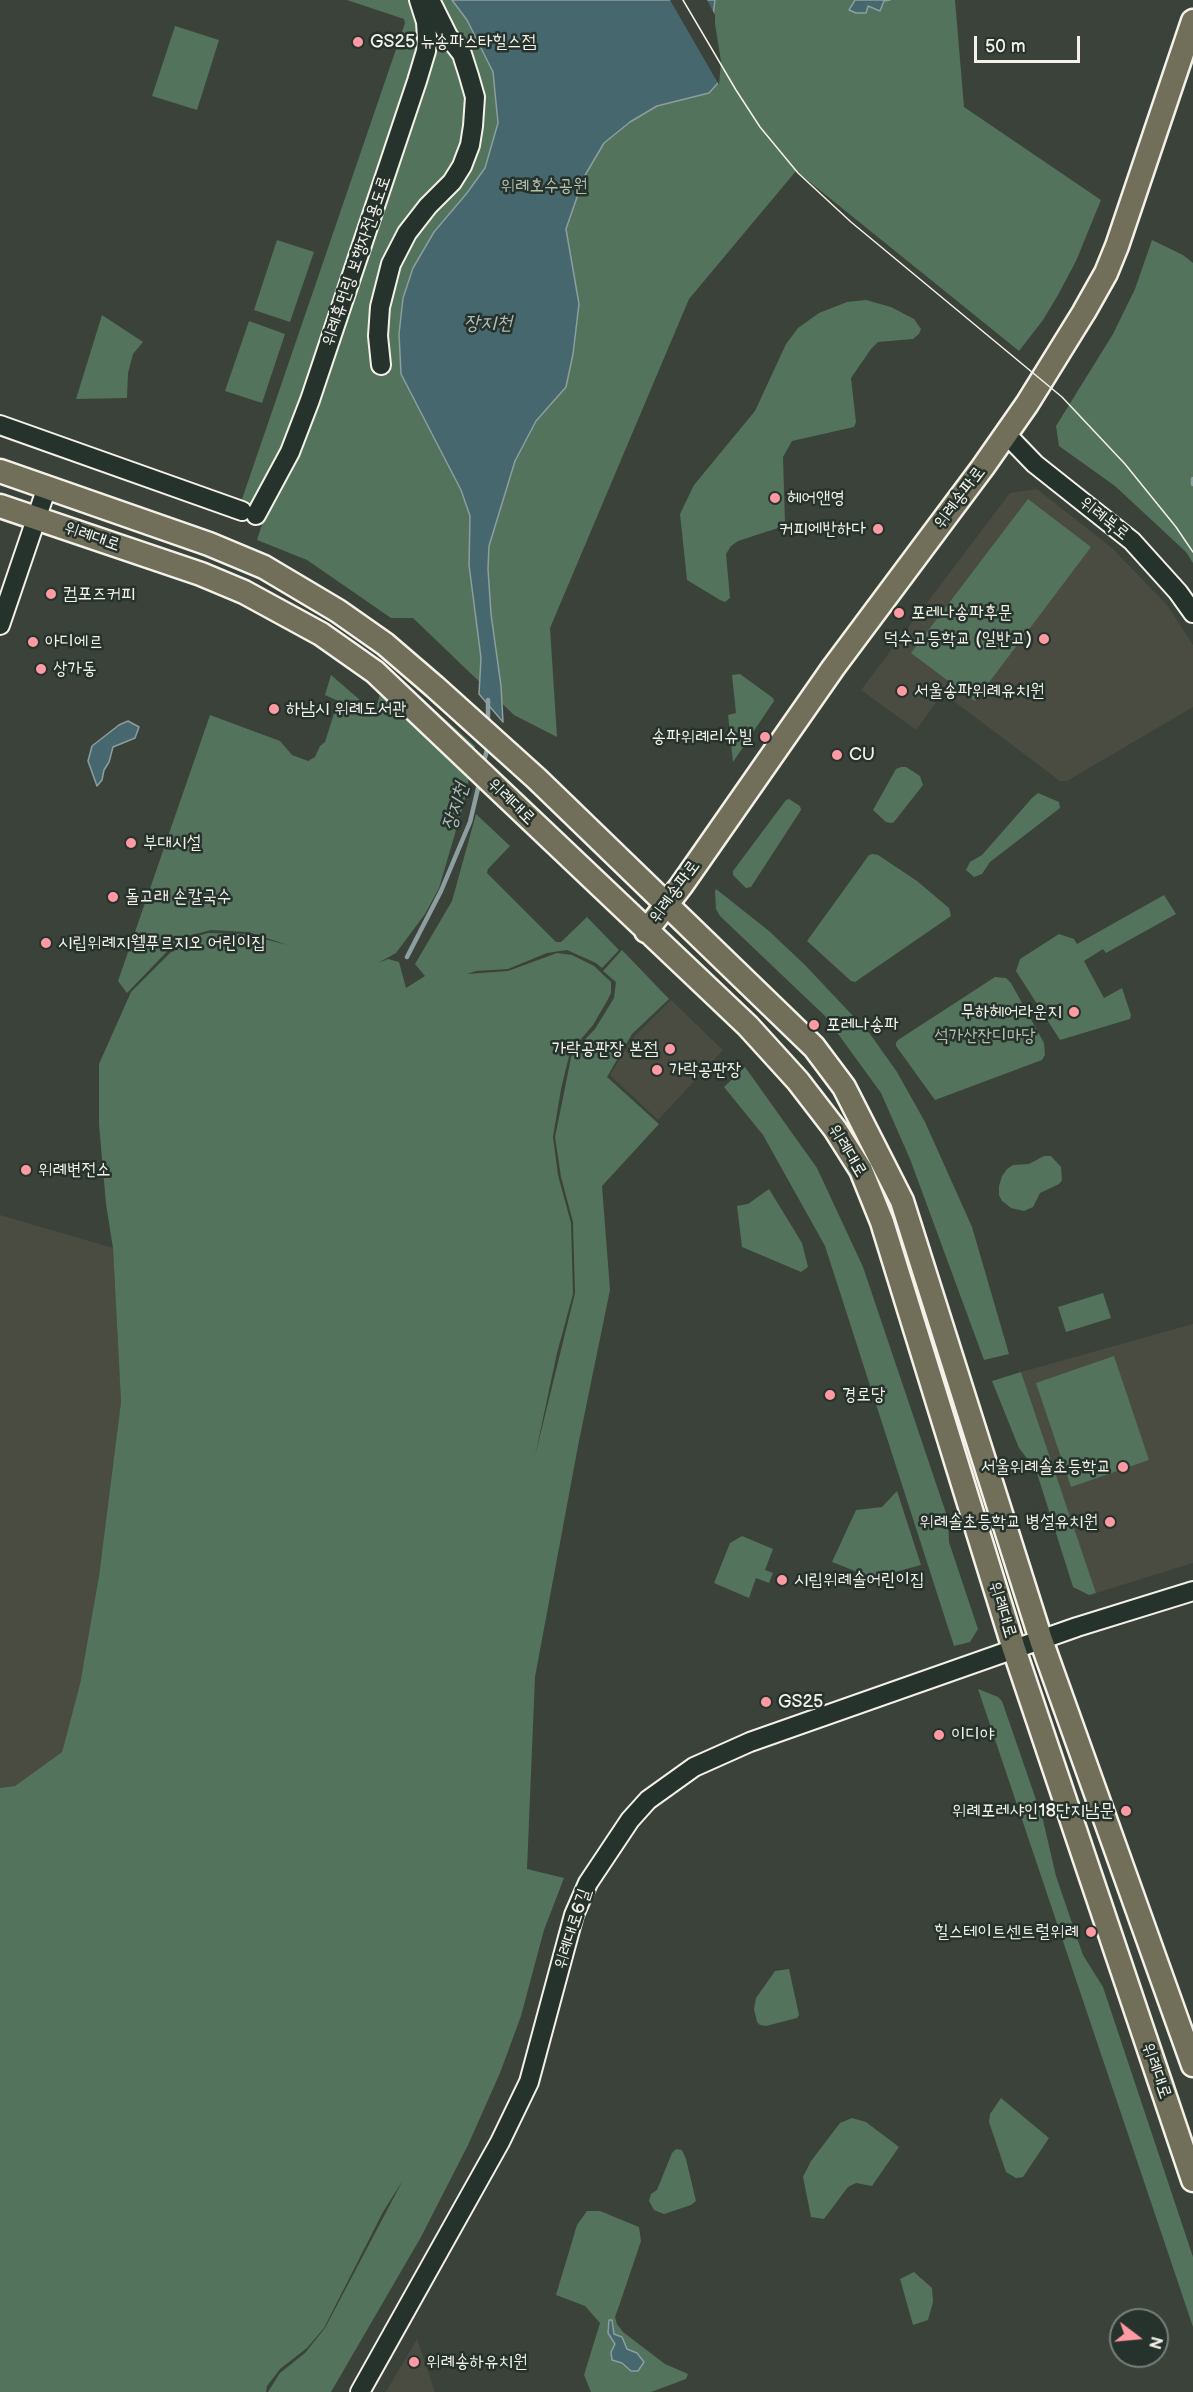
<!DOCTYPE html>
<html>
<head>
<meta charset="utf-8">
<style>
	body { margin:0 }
	#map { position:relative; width:1193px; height:2392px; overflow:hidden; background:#3b4239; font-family:"Balsamiq Sans",sans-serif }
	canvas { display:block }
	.north { position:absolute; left:1109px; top:2308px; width:60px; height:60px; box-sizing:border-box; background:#26332d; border:2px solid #787f78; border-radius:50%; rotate:106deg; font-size:16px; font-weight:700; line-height:24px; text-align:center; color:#f4f1e8 }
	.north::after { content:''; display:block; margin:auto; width:21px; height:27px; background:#ff9aa2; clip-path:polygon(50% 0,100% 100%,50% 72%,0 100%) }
	.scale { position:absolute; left:974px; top:36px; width:106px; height:27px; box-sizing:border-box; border:3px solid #f4f1e8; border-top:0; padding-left:8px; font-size:18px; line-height:21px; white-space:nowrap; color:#f4f1e8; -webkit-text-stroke:4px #26332d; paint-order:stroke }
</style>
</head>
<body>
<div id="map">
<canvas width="1193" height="2392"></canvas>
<div class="north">N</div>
<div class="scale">50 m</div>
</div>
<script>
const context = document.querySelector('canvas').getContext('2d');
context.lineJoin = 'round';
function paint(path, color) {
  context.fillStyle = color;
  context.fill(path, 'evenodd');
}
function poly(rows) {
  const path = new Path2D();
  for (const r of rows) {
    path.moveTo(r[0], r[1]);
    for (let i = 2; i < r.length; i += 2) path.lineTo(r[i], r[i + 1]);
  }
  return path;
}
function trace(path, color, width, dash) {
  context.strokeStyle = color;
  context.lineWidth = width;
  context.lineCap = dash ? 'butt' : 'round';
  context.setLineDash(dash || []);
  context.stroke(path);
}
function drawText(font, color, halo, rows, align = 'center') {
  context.font = font + ' "Balsamiq Sans","Poor Story",sans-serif';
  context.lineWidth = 5;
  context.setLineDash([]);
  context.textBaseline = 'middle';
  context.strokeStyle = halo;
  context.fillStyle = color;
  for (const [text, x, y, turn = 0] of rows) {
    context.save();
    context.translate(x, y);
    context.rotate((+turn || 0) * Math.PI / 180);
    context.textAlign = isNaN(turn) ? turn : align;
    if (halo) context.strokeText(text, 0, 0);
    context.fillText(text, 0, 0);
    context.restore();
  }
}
paint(poly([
	[1037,489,1112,548,1167,605,1193,645,1193,707,1067,781,1060,781,943,693,916,730,861,690,1010,493],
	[671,1000,723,1050,658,1120,610,1075,633,1038],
	[0,1215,113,1248,121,1402,99,1576,80,1684,62,1752,15,1786,0,1788],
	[1193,1324,1193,1563,1096,1593,1021,1372],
	[417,2339,435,2392,386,2392,390,2385]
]), '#4a4c42');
paint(poly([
	[347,0,955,0,964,107,1101,200,1076,261,1058,295,1043,320,1019,351,796,171,689,299,550,628,557,737,514,715,413,618,391,618,307,560,257,540,266,512,241,502,405,23,404,19],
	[175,26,219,40,197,110,152,96],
	[277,240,314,252,290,322,254,310],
	[1152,240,1183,255,1193,263,1193,563,1186,552,1115,486,1059,446,1056,426,1113,334,1135,289],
	[866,300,891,307,914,319,921,329,919,334,913,339,878,342,871,349,851,378,856,422,854,427,792,441,783,457,785,523,781,527,738,541,731,546,726,554,730,598,725,602,720,600,687,580,680,514,694,485,755,411,786,344,798,328,819,313,847,302],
	[102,315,143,342,133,354,128,373,127,398,76,399],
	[249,321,285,334,262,403,225,391],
	[1028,499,1091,547,975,701,911,653],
	[387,667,475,746,464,803,439,888,425,914,396,953,378,963,388,959,399,962,406,988,425,976,415,964,452,901,476,814,510,846,488,869,487,873,556,942,561,942,587,917,619,950,602,968,596,963,567,950,547,953,508,969,476,971,467,974,508,971,557,953,572,955,594,966,611,982,611,993,607,1001,593,1025,570,1052,561,1089,553,1137,558,1175,571,1223,573,1294,557,1353,535,1456,575,1293,573,1222,561,1177,555,1137,572,1053,595,1029,614,998,616,982,603,971,622,950,669,999,632,1034,607,1077,659,1124,602,1186,610,1290,578,1446,535,1677,527,1869,564,1878,544,1930,521,2016,500,2073,468,2145,421,2237,331,2392,268,2392,280,2373,305,2353,325,2328,403,2180,383,2212,324,2328,307,2348,280,2369,267,2386,266,2392,0,2392,0,1788,15,1786,62,1752,80,1684,99,1576,121,1402,113,1248,106,1204,99,1124,99,1064,131,992,183,940,208,933,244,934,288,945,248,932,211,930,180,938,127,993,118,981,210,715,280,741,292,755,308,761,315,757,320,746,325,742,338,701,325,695,331,675,375,713],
	[740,674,773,698,774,701,733,762,728,715,736,713,732,675],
	[901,767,906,767,920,776,923,785,894,822,891,823,886,822,873,810,896,769],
	[1038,793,1059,802,1060,808,990,862,982,874,974,877,966,870,970,862,982,855,1032,798],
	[789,799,800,806,801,810,751,887,746,888,733,875,733,871,786,800],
	[873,854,878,855,917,881,949,908,951,916,855,982,851,981,807,941,869,855],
	[716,889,769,931,805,965,870,1034,897,1072,925,1122,972,1227,1009,1354,984,1360,910,1159,881,1093,825,1016,720,916,716,909,715,892],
	[1164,895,1176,914,1106,953,1103,949,1084,961,1104,998,1122,988,1131,1015,1130,1019,1060,1040,1016,971,1020,959,1059,934,1074,939,1077,944],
	[995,977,1006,978,1011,983,1044,1043,1045,1055,1042,1060,935,1100,896,1046,896,1043,898,1040],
	[745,1067,817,1168,863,1267,948,1519,949,1542,978,1629,970,1642,954,1646,825,1246,763,1135,724,1087],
	[1044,1156,1051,1156,1061,1167,1062,1180,1059,1184,1040,1193,1033,1207,1024,1211,1011,1208,1002,1201,999,1195,999,1186,1002,1176,1007,1169,1013,1165,1029,1164],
	[769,1189,802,1243,808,1267,801,1272,742,1247,737,1206,748,1204],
	[1103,1293,1111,1318,1066,1332,1058,1307],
	[1114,1356,1149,1460,1071,1487,1036,1383],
	[1021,1372,1096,1593,1089,1595,1073,1587,1036,1470,1019,1448,992,1381],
	[897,1491,921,1565,873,1578,832,1562,856,1510,882,1507],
	[742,1536,773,1549,765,1570,773,1573,769,1583,756,1578,749,1598,714,1583,730,1543],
	[978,1689,998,1697,1002,1701,1043,1820,1056,1876,1083,1955,1103,1987,1193,2257,1193,2327],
	[789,1969,799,2015,797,2018,766,2026,760,2025,757,2022,754,2009,756,1998,775,1971],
	[1001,2098,1049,2138,1023,2177,1016,2178,1006,2172,989,2122,990,2114],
	[852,2118,866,2122,899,2147,872,2186,856,2183,848,2187,824,2219,811,2217,803,2177,811,2161,840,2123],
	[676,2149,682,2150,686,2159,696,2201,691,2205,664,2214,654,2210,649,2201,651,2194,657,2190,672,2153],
	[587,2211,600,2211,639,2227,641,2241,619,2306,615,2317,617,2324,623,2332,665,2364,688,2374,686,2379,651,2392,591,2392,584,2375,600,2323,585,2306,556,2295,577,2225],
	[914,2272,932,2288,933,2302,928,2320,913,2325,900,2279]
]), '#53735c');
const water = poly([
	[452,0,715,0,712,24,718,83,709,93,657,106,630,122,604,143,584,177,566,229,579,304,573,354,566,387,536,421,515,461,489,546,488,569,491,614,501,686,503,722,479,694,481,658,469,565,470,516,461,490,401,374,399,334,403,298,413,268,434,232,467,193,485,168,498,123,493,72,467,20,452,0],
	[855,0,890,0,884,1,880,11,868,6,866,13,856,13,849,10,855,0],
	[128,721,139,727,135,738,113,747,109,762,104,770,102,780,97,786,88,761,92,746,119,725,128,721],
	[609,2320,612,2320,614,2334,622,2337,627,2349,637,2353,644,2362,638,2371,631,2371,622,2363,612,2360,611,2352,615,2344,608,2333,609,2320]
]);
paint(water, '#47676e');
trace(water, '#8c9e9f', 1.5);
paint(poly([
	[670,0,707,0,715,15,715,24,721,61,719,85]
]), '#3b4239');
trace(poly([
	[1193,479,1193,484],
	[488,700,488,725],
	[483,766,488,745],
	[407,957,441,891,470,822,480,780]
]), '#8c9e9f', 4.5);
const minor = poly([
	[381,365,378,336,380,307,391,264,407,233,428,206,452,182,462,166,470,145,473,126,475,97,469,76,462,54,448,36,430,0],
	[0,425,242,511],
	[1006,434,1035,464,1132,541,1178,592,1193,613],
	[256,515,290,452,310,400,417,81,426,51,427,38,426,22,419,0],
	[0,625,47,487],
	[360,2392,500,2142,529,2082,574,1915,588,1883,630,1820,648,1800,694,1767,750,1742,1077,1627,1193,1591]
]);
const major = poly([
	[0,471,209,544,264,567,338,611,385,644,435,687,537,779,814,1047,844,1087,902,1201,1041,1640,1193,2065],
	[0,506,201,574,244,592,321,634,375,672,748,1026,798,1081,835,1129,861,1170,882,1222,1014,1649,1193,2180],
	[646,931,681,886,833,668,983,467,1027,404,1084,312,1106,273,1117,246,1193,21]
]);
trace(minor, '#f4f1e8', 22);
trace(major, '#f4f1e8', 27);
trace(minor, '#26332d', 18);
trace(major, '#716e59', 22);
trace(poly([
	[683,0,736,90,760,127,798,173,851,222,1062,397,1125,464,1176,527,1193,552]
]), '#f4f1e8', 1.5);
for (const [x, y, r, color] of [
	[358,42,6,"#ff9aa2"],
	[775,498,6,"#ff9aa2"],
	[878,529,6,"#ff9aa2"],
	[51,594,6,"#ff9aa2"],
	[899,613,6,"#ff9aa2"],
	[1044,639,6,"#ff9aa2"],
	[33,642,6,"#ff9aa2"],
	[41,669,6,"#ff9aa2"],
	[902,691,6,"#ff9aa2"],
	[274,709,6,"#ff9aa2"],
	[765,737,6,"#ff9aa2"],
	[837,755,6,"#ff9aa2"],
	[131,843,6,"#ff9aa2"],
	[113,897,6,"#ff9aa2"],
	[46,943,6,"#ff9aa2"],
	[1074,1012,6,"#ff9aa2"],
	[814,1025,6,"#ff9aa2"],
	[670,1049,6,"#ff9aa2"],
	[657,1070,6,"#ff9aa2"],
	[26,1170,6,"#ff9aa2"],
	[830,1395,6,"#ff9aa2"],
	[1123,1467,6,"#ff9aa2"],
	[1110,1522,6,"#ff9aa2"],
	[782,1580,6,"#ff9aa2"],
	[766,1702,6,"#ff9aa2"],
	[939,1735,6,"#ff9aa2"],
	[1126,1811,6,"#ff9aa2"],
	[1091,1932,6,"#ff9aa2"],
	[414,2362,6,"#ff9aa2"]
]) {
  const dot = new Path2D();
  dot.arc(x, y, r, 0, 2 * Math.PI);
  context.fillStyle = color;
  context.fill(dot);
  trace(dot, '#26332d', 2);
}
drawText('18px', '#f4f1e8', '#26332d', [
	["GS25 뉴송파스타힐스점",370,42],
	["헤어앤영",787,498],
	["커피에반하다",866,529,"right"],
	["컴포즈커피",63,594],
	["포레나송파후문",911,613],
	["덕수고등학교 (일반고)",1032,639,"right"],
	["아디에르",45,642],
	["상가동",53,669],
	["서울송파위례유치원",914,691],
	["하남시 위례도서관",286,709],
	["송파위례리슈빌",753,737,"right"],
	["CU",849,755],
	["부대시설",143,843],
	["돌고래 손칼국수",125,897],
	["시립위례지웰푸르지오 어린이집",58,943],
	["무하헤어라운지",1062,1012,"right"],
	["포레나송파",826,1025],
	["가락공판장 본점",658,1049,"right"],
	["가락공판장",669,1070],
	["위례변전소",38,1170],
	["경로당",842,1395],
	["서울위례솔초등학교",1111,1467,"right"],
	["위례솔초등학교 병설유치원",1098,1522,"right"],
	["시립위례솔어린이집",794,1580],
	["GS25",778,1702],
	["이디야",951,1735],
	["위례포레샤인18단지남문",1114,1811,"right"],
	["힐스테이트센트럴위례",1079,1932,"right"],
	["위례송하유치원",426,2362]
], 'left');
drawText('18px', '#b4bfb0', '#26332d', [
	["위례호수공원",544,186],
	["석가산잔디마당",985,1036]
]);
drawText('18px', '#f4f1e8', '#26332d', [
	["위례휴먼링 보행자전용도로",357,261,-71],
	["위례송파로",960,498,-53],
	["위례북로",1104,519,39],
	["위례대로",92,537,19],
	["위례대로",511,802,44],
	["위례송파로",675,892,-54],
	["위례대로",847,1151,59],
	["위례대로",1002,1610,73],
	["위례대로6길",573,1929,-72],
	["위례대로",1156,2071,71]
]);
drawText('italic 20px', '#afbab7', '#26332d', [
	["장지천",488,324],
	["장지천",456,807,-73]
]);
</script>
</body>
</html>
